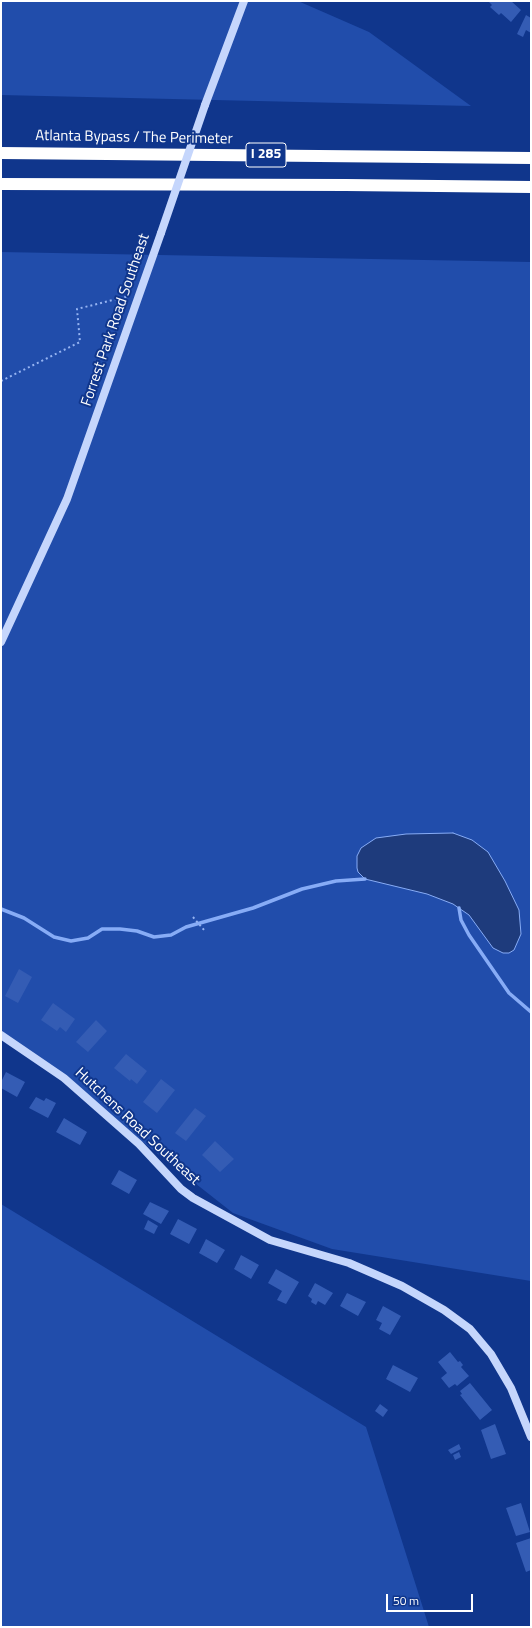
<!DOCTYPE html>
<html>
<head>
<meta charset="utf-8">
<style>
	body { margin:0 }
	#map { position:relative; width:532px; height:1628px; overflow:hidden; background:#10368c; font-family:"Titillium Web",sans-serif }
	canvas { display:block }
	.frame { position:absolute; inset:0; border:2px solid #fff; pointer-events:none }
	.scale { position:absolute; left:386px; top:1594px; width:87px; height:18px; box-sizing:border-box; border:2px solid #fff; border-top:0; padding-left:5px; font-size:12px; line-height:14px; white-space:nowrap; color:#fff; -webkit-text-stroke:3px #10368c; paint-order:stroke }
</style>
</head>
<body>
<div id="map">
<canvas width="532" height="1628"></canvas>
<div class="frame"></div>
<div class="scale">50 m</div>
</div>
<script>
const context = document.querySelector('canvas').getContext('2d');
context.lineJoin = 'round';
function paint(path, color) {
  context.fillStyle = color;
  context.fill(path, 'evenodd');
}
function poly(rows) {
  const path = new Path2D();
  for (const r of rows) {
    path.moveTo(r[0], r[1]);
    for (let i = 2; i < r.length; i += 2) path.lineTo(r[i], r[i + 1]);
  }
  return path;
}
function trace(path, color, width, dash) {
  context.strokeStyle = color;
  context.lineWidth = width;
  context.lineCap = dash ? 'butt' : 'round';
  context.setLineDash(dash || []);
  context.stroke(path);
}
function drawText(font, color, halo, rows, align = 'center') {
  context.font = font + ' "Titillium Web",sans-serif';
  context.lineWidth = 4;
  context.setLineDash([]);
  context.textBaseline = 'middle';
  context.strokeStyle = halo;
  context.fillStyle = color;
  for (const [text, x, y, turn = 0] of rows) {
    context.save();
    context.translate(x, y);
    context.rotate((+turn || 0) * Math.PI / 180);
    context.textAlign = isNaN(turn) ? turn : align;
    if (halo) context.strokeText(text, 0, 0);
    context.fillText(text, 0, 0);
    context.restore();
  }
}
paint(poly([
	[1,1,298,1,369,32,471,106,1,95],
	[1,252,531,262,531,1281,332,1249,233,1213,102,1110,1,1033],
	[1,1204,366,1427,429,1627,1,1627]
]), '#214dab');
const water = poly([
	[453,833,472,840,488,852,505,881,519,910,521,934,514,950,509,953,503,953,493,948,469,915,453,904,427,894,365,879,358,872,357,868,357,856,361,848,376,838,406,834,453,833]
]);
paint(water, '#1e3b7c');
trace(water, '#87acf6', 1);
trace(poly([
	[459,908,461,920,469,935,509,993,531,1012],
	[1,909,24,918,54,937,71,941,88,938,102,929,120,929,137,931,154,937,171,935,186,927,253,908,302,889,336,881,365,879]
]), '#87acf6', 3.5);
paint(poly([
	[488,1,511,1,521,10,511,22,501,13,499,15,490,7,492,5],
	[526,15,531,18,531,33,526,30,523,37,517,34],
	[19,969,32,977,18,1003,5,996],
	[53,1003,75,1019,66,1032,60,1027,57,1031,41,1020],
	[96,1020,107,1031,88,1052,76,1042],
	[126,1054,147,1071,137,1084,131,1079,130,1081,114,1068],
	[6,1072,25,1082,17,1097,1,1088,1,1082],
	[161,1079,175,1090,157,1113,143,1102],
	[36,1097,44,1101,46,1098,56,1103,48,1118,29,1108],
	[195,1108,206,1116,186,1141,175,1133],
	[64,1118,87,1132,80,1145,56,1132],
	[215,1141,234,1159,220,1172,202,1155],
	[119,1170,137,1180,129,1194,111,1184],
	[150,1202,169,1211,161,1224,143,1214],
	[178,1219,197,1229,189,1244,170,1234],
	[148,1220,158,1226,154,1234,144,1229],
	[206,1239,225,1250,217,1263,199,1253],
	[241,1255,259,1265,251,1279,234,1269],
	[276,1269,299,1282,286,1304,277,1300,282,1291,268,1283],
	[315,1283,333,1293,325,1305,318,1301,316,1305,311,1302,312,1299,308,1296],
	[347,1293,366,1302,358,1316,340,1306],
	[383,1306,401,1316,390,1335,379,1329,382,1323,376,1320],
	[450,1352,458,1362,460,1361,463,1365,461,1367,469,1376,457,1386,455,1384,449,1388,441,1378,447,1373,438,1362],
	[393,1365,418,1378,410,1392,386,1379],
	[470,1383,492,1410,480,1420,460,1395,462,1394,460,1391],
	[380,1404,388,1410,383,1417,375,1411],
	[495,1424,506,1454,491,1459,481,1430],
	[459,1444,461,1449,451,1454,448,1450],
	[459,1452,461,1457,455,1460,453,1455],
	[521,1503,530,1532,516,1536,506,1508],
	[531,1538,531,1570,526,1572,516,1543]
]), '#345cb4');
trace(poly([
	[1,381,80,342,77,309,129,296],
	[193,917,204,930]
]), '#96b4f2', 2, [2, 3]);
trace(poly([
	[205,105,244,1],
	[1,642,67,499,161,233],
	[1,1035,64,1078,139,1144,181,1189,193,1198,270,1240,349,1263,402,1286,444,1310,470,1329,491,1354,511,1388,531,1437]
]), '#c5d6fc', 8);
trace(poly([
	[1,153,531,158],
	[1,184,346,185,531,187]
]), '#fff', 12);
trace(poly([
	[161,233,205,105]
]), '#c5d6fc', 8);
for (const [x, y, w] of [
	[266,155,40]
]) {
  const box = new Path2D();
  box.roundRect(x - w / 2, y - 12, w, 24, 3);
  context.fillStyle = '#10368c';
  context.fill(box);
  trace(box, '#fff', 1);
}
drawText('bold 14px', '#fff', null, [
	["I 285",266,155]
]);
drawText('15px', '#fff', '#10368c', [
	["Atlanta Bypass / The Perimeter",134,138,1],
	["Forrest Park Road Southeast",116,320,-71],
	["Hutchens Road Southeast",137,1127,43]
]);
</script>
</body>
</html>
